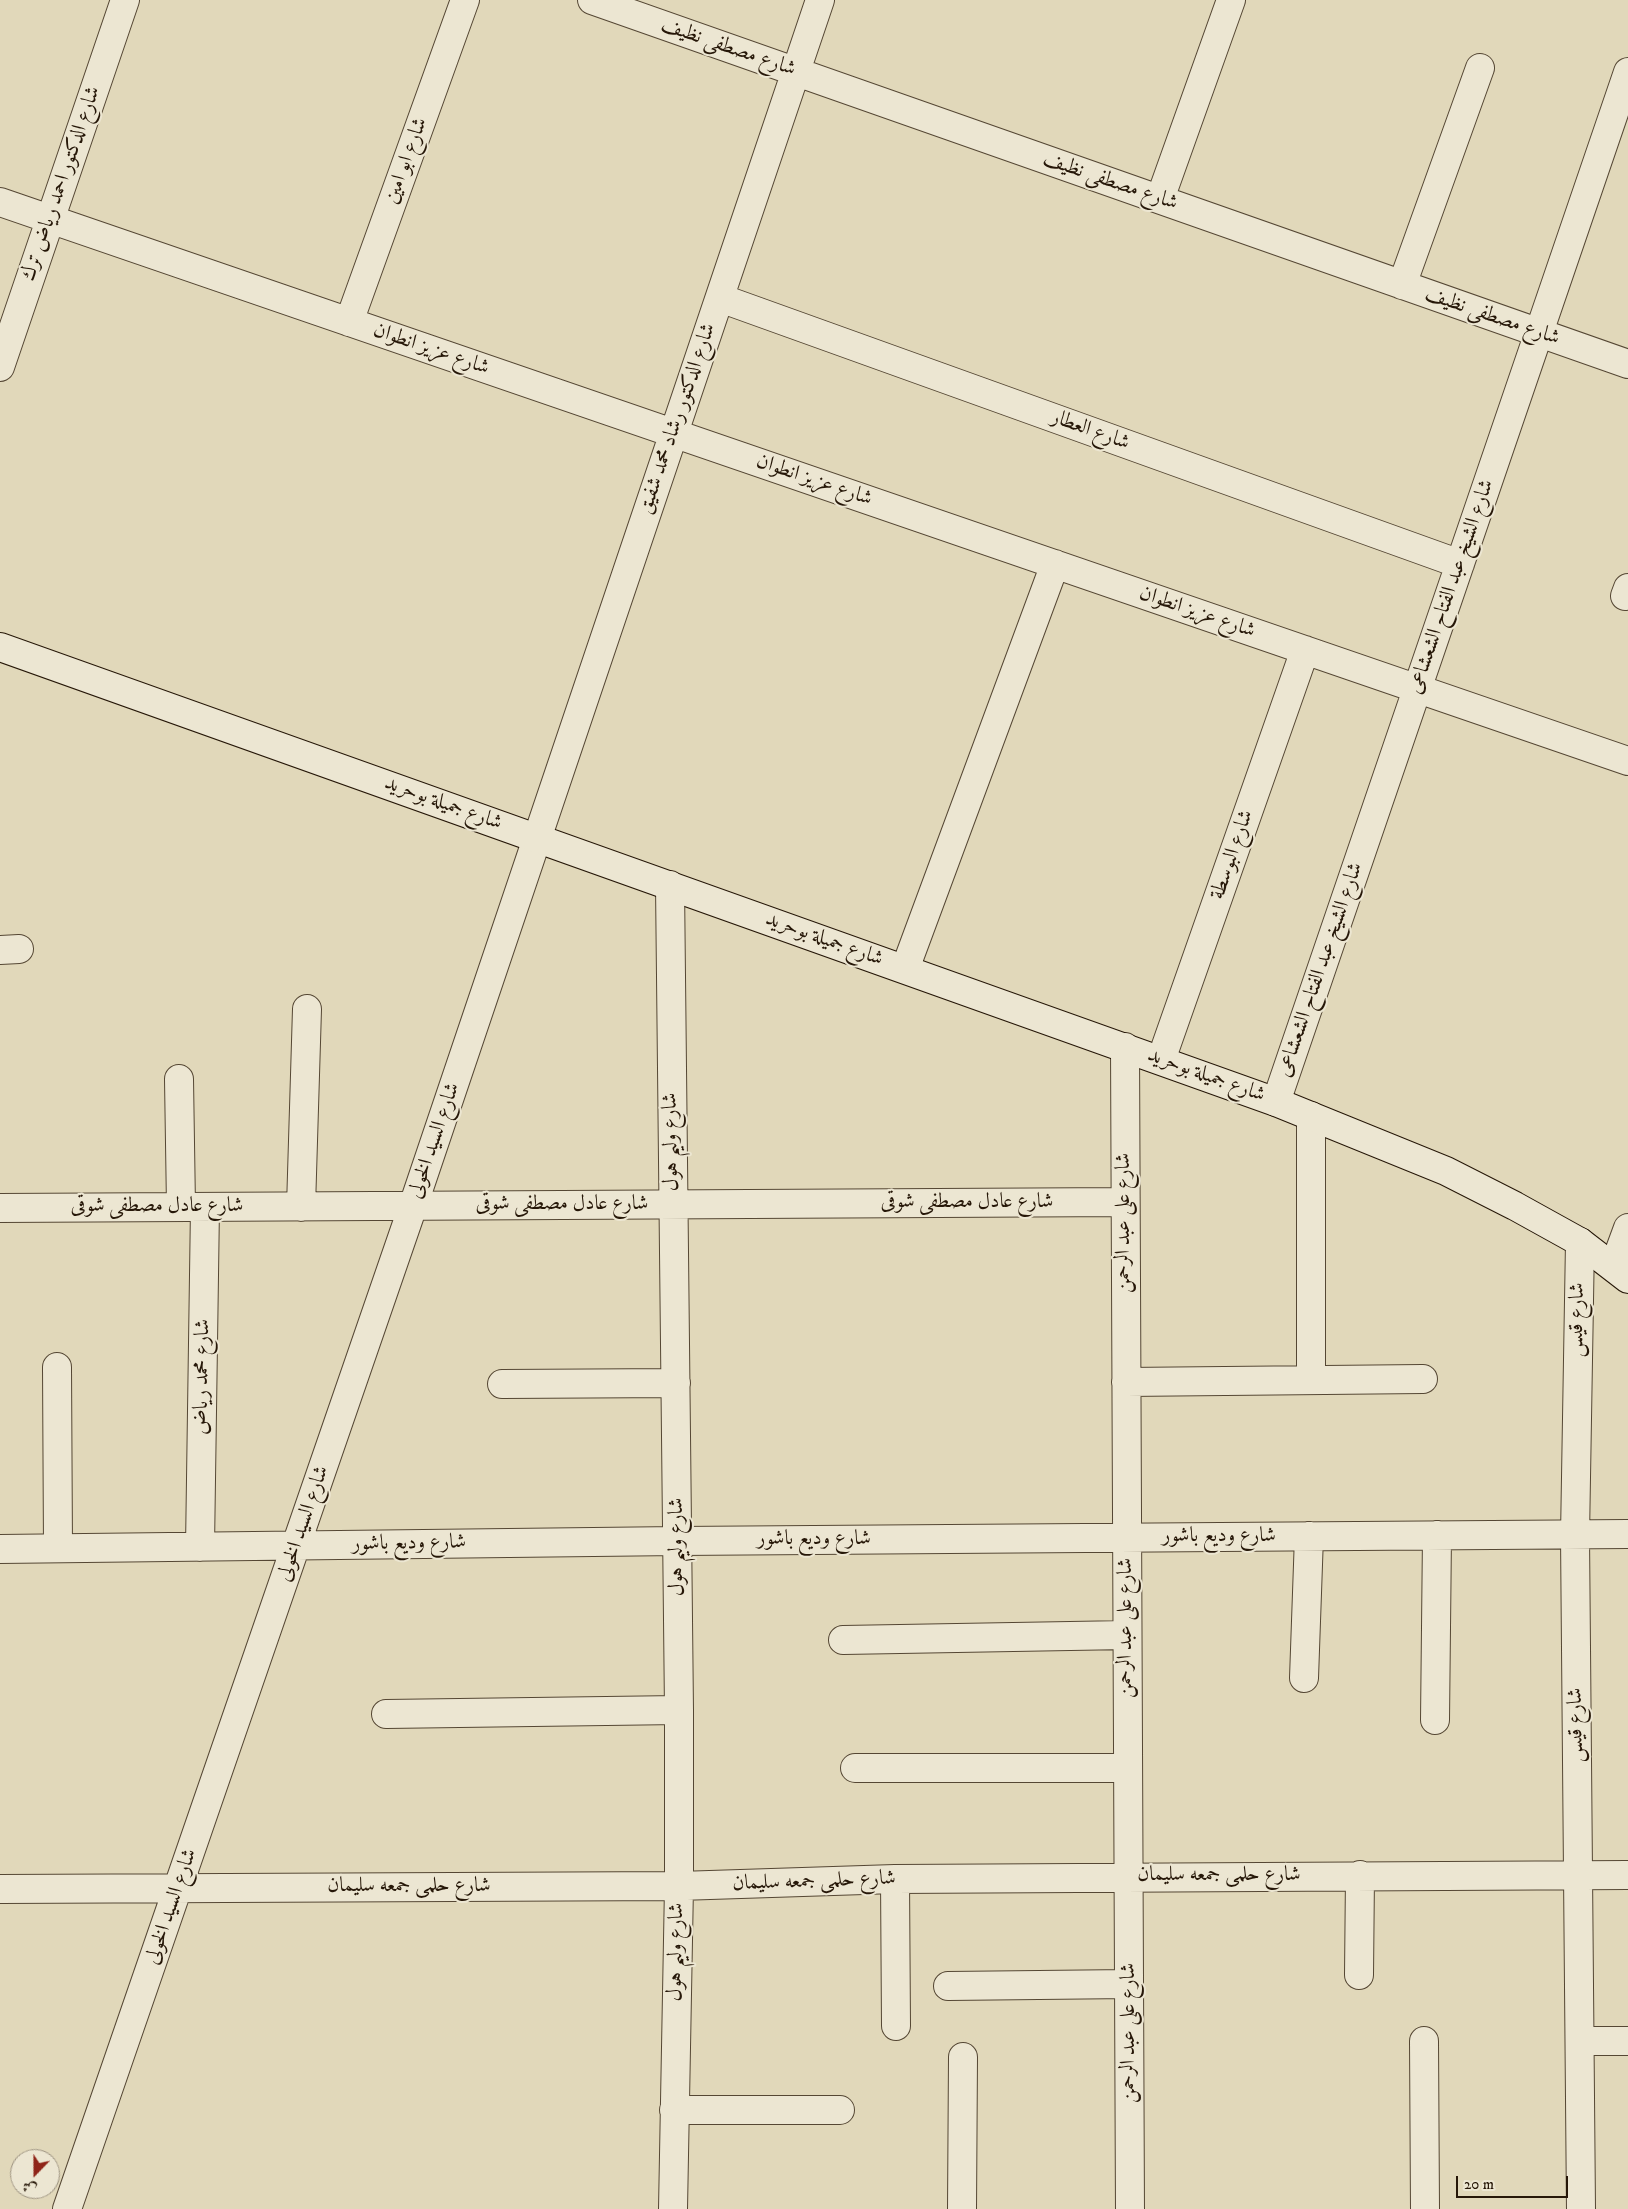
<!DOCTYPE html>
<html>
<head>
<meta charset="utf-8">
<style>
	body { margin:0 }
	#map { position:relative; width:1628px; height:2209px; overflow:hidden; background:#e1d8ba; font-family:"IM FELL DW Pica",Amiri,serif }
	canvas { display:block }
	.north { position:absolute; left:10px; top:2149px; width:50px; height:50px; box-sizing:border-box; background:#ece6d2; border:1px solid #9d9381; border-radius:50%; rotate:202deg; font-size:14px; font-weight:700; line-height:20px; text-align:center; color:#261708 }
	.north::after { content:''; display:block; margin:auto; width:18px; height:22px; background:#8f2418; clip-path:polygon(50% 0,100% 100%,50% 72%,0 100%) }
	.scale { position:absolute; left:1456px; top:2176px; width:112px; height:22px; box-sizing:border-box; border:2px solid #261708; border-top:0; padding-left:6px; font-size:15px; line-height:18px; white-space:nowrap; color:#261708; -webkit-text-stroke:4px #ece6d2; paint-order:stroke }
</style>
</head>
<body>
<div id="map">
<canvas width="1628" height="2209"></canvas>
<div class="north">ش</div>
<div class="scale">20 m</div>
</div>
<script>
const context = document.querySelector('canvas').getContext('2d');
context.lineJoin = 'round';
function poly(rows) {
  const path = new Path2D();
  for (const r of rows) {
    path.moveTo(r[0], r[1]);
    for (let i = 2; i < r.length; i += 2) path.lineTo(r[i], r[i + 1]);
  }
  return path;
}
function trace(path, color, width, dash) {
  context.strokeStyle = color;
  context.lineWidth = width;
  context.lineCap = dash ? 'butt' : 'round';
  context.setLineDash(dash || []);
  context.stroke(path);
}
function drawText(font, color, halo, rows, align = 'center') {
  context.font = font + ' "IM FELL DW Pica",Amiri,serif';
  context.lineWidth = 4;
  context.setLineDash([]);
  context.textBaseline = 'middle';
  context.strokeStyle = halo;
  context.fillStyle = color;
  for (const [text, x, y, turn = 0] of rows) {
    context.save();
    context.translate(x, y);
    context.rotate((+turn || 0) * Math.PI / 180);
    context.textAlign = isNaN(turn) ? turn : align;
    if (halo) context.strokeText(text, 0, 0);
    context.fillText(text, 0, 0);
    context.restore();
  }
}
const street = poly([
	[592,0,1628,364],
	[1160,199,1231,0],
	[0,202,1628,761],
	[1402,285,1480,68],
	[720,298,1460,564],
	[349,322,465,0],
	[0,367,125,0],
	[1625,596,1628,588],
	[670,885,679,1710,679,1886,673,2209],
	[0,950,19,949],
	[905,969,1055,564],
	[1125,1047,1130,2209],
	[1161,1060,1305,650],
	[179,1079,181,1207],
	[1276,1102,1628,72],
	[301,1207,307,1009],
	[0,1208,1125,1202],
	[1580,1242,1575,1536,1581,2209],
	[1614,1266,1628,1228],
	[57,1367,58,1548],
	[1311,1380,1311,1116],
	[1126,1382,1423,1379],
	[502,1384,676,1383],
	[200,1547,205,1207],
	[0,1549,678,1541,1628,1534],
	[843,1640,1127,1635],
	[1304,1678,1309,1536],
	[386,1714,679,1710],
	[1435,1720,1437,1535],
	[855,1768,1128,1768],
	[895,1879,896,2026],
	[0,1889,679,1886,895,1879,1628,1875],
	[1359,1975,1360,1875],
	[948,1986,1129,1984],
	[1424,2041,1425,2209],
	[1580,2041,1628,2041],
	[674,2110,840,2110],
	[67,2209,413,1206,820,0],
	[962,2209,963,2057]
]);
const secondary = poly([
	[0,647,1276,1102,1446,1171,1515,1206,1580,1242,1628,1279]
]);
trace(street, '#554734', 30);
trace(secondary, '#261708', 30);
trace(street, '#ece6d2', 28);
trace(secondary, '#ece6d2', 28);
drawText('21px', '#261708', '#ece6d2', [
	["شارع مصطفى نظيف",728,48,19],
	["شارع ابو امين",407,161,-70],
	["شارع مصطفى نظيف",1110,182,19],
	["شارع الدكتور احمد رياض ترك",62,184,-71],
	["شارع مصطفى نظيف",1492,317,19],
	["شارع عزيز انطوان",431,350,19],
	["شارع الدكتور رشاد محمد شفيق",678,419,-71],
	["شارع العطار",1090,431,20],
	["شارع عزيز انطوان",814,481,19],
	["شارع الشيخ عبد الفتاح الشعشاعى",1452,587,-71],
	["شارع عزيز انطوان",1197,613,19],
	["شارع جميلة بوحريد",443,804,20],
	["شارع البوسطة",1233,855,-71],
	["شارع جميلة بوحريد",824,940,20],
	["شارع الشيخ عبد الفتاح الشعشاعى",1321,970,-71],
	["شارع جميلة بوحريد",1206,1076,20],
	["شارع السيد الخولى",435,1141,-71],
	["شارع وليم هول",672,1142,-91],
	["شارع عادل مصطفى شوقى",967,1203],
	["شارع عادل مصطفى شوقى",562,1205],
	["شارع عادل مصطفى شوقى",157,1207],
	["شارع على عبد الرحمن",1125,1223,-90],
	["شارع قيس",1578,1320,-89],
	["شارع محمد رياض",203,1377,-89],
	["شارع السيد الخولى",304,1524,-71],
	["شارع وديع باشور",1219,1537],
	["شارع وديع باشور",814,1540],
	["شارع وديع باشور",409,1544,-1],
	["شارع وليم هول",678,1547,-90],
	["شارع على عبد الرحمن",1127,1628,-90],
	["شارع قيس",1577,1725,-91],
	["شارع حلمى جمعه سليمان",1219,1876],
	["شارع حلمى جمعه سليمان",814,1882,-2],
	["شارع حلمى جمعه سليمان",409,1887],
	["شارع السيد الخولى",172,1907,-71],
	["شارع وليم هول",677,1952,-89],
	["شارع على عبد الرحمن",1130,2033,-90]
]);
</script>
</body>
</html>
